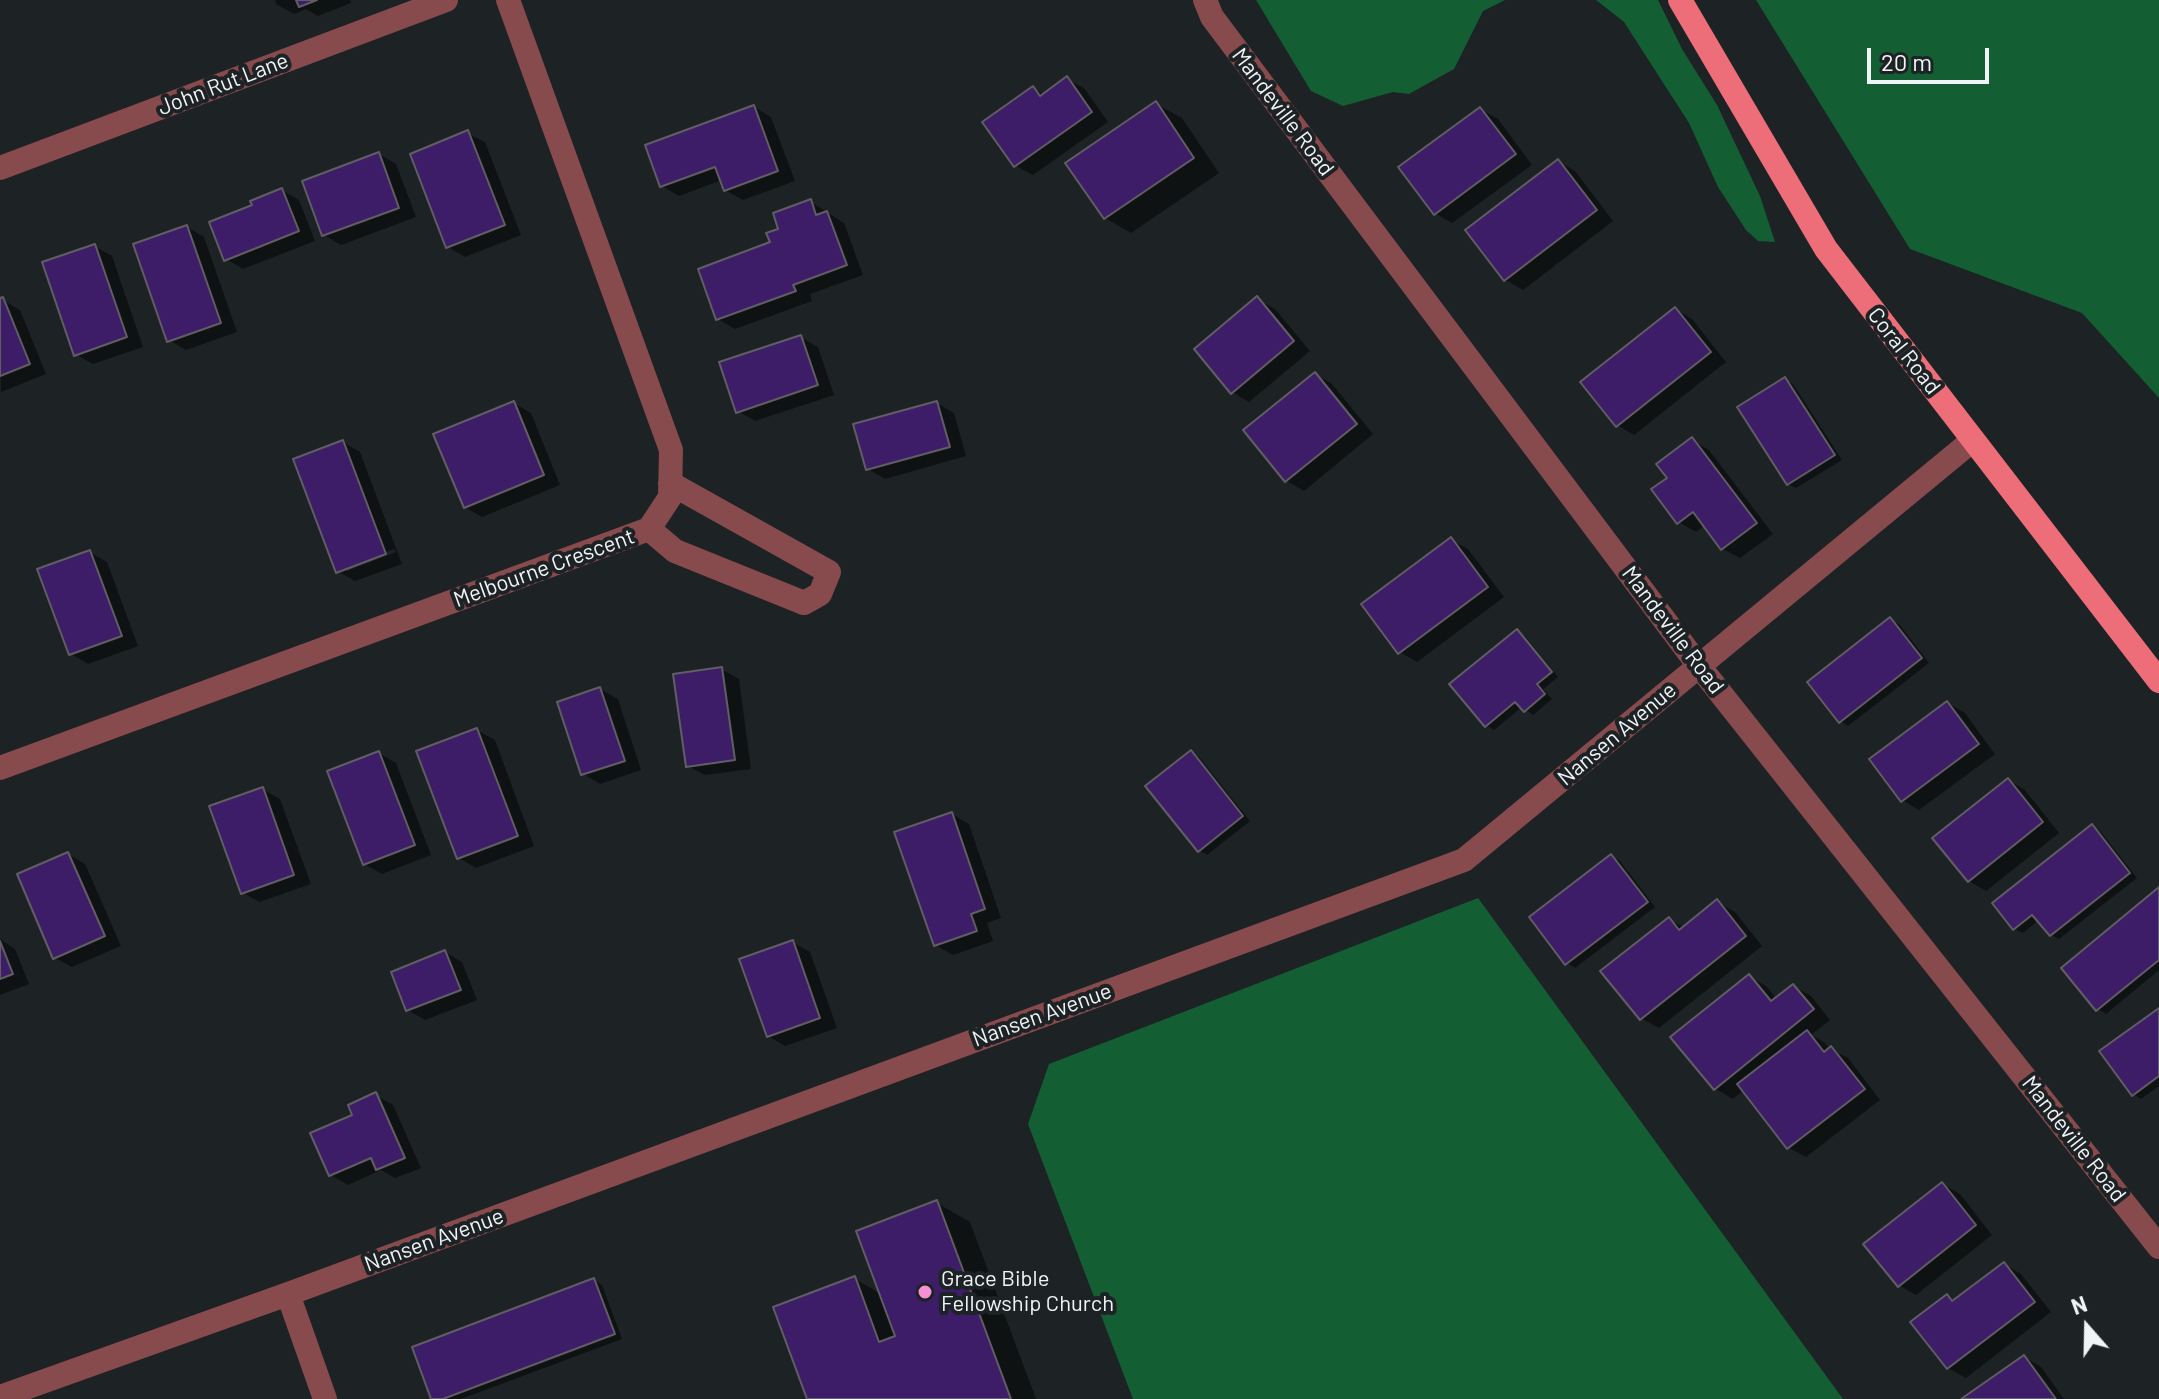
<!DOCTYPE html>
<html>
<head>
<meta charset="utf-8">
<style>
	body { margin:0 }
	#map { position:relative; width:2159px; height:1399px; overflow:hidden; background:#1d2225; font-family:Barlow,sans-serif }
	canvas { display:block }
	.north { position:absolute; left:2047px; top:1287px; width:80px; height:80px; -webkit-text-stroke:6px #1d2225; paint-order:stroke; rotate:340deg; font-size:22px; font-weight:700; line-height:32px; text-align:center; color:#f1f4f7 }
	.north::after { content:''; display:block; margin:auto; width:28px; height:36px; background:#f1f4f7; clip-path:polygon(50% 0,100% 100%,50% 72%,0 100%) }
	.scale { position:absolute; left:1867px; top:48px; width:122px; height:36px; box-sizing:border-box; border:4px solid #f1f4f7; border-top:0; padding-left:10px; font-size:24px; line-height:28px; white-space:nowrap; color:#f1f4f7; -webkit-text-stroke:6px #1d2225; paint-order:stroke }
</style>
</head>
<body>
<div id="map">
<canvas width="2159" height="1399"></canvas>
<div class="north">N</div>
<div class="scale">20 m</div>
</div>
<script>
const context = document.querySelector('canvas').getContext('2d');
context.lineJoin = 'round';
function paint(path, color) {
  context.fillStyle = color;
  context.fill(path, 'evenodd');
}
function poly(rows) {
  const path = new Path2D();
  for (const r of rows) {
    path.moveTo(r[0], r[1]);
    for (let i = 2; i < r.length; i += 2) path.lineTo(r[i], r[i + 1]);
  }
  return path;
}
function trace(path, color, width, dash) {
  context.strokeStyle = color;
  context.lineWidth = width;
  context.lineCap = dash ? 'butt' : 'round';
  context.setLineDash(dash || []);
  context.stroke(path);
}
function drawText(font, color, halo, rows, align = 'center') {
  context.font = font + ' Barlow,sans-serif';
  context.lineWidth = 8;
  context.setLineDash([]);
  context.textBaseline = 'middle';
  context.strokeStyle = halo;
  context.fillStyle = color;
  for (const [text, x, y, turn = 0] of rows) {
    context.save();
    context.translate(x, y);
    context.rotate((+turn || 0) * Math.PI / 180);
    context.textAlign = isNaN(turn) ? turn : align;
    if (halo) context.strokeText(text, 0, 0);
    context.fillText(text, 0, 0);
    context.restore();
  }
}
paint(poly([
	[1256,0,1505,0,1483,11,1454,69,1409,94,1393,92,1343,106,1311,91],
	[1596,0,1658,0,1682,49,1717,105,1760,196,1775,242,1758,241,1746,230,1718,187,1689,123,1624,22],
	[1756,0,2159,0,2159,398,2082,313,1910,249],
	[1478,898,1843,1399,1133,1399,1028,1124,1049,1064]
]), '#145e33');
paint(poly([
	[275,0,350,0,351,3,318,16,306,9,294,14,276,4],
	[1067,79,1084,88,1108,122,1033,175,1016,166,1033,88,1045,95],
	[1156,104,1182,118,1219,173,1131,233,1105,218],
	[754,107,771,117,795,181,743,200,725,190,722,180,679,196,662,186],
	[1480,109,1498,119,1532,165,1452,223,1435,213],
	[467,133,485,142,521,235,465,257,448,247],
	[379,154,396,164,416,217,341,245,324,235],
	[1558,161,1575,171,1613,221,1523,290,1506,280],
	[282,190,299,200,315,241,243,269,226,259,254,206],
	[811,202,844,223,863,275,810,294,812,301,735,329,718,319,772,244],
	[187,227,204,237,237,332,186,350,169,340],
	[94,246,112,256,143,347,93,364,75,354],
	[1257,299,1275,309,1310,351,1249,402,1232,392],
	[3,300,20,310,46,374,1,392,0,301],
	[1675,309,1692,319,1726,362,1634,435,1617,425],
	[800,337,818,347,834,395,755,421,738,411],
	[1315,374,1332,384,1373,434,1304,491,1287,481,1246,430],
	[1785,379,1793,384,1842,460,1796,488,1788,484],
	[514,403,531,413,560,485,482,517,465,507],
	[937,403,954,413,966,456,885,479,868,469],
	[1692,440,1709,450,1773,534,1740,558,1723,549,1705,525,1696,532,1679,522,1669,478],
	[343,442,360,452,402,564,355,581,337,571],
	[394,549,396,552,347,571,347,567],
	[1451,540,1468,549,1504,597,1417,662,1400,652],
	[89,552,107,562,138,646,88,664,71,654],
	[1891,620,1899,624,1929,663,1848,726,1840,721],
	[1517,631,1525,636,1558,677,1543,689,1552,699,1533,715,1522,707,1494,730,1486,725],
	[721,669,739,679,751,769,705,775,688,766],
	[600,689,618,699,641,770,600,784,583,774],
	[1948,703,1965,713,1995,754,1919,810,1902,800],
	[477,730,495,740,534,846,476,868,459,858],
	[1191,752,1199,757,1250,821,1207,855,1199,850],
	[379,753,396,763,431,855,382,874,364,864],
	[2008,780,2025,790,2059,833,1986,891,1969,881],
	[262,789,280,799,311,884,259,902,242,892],
	[952,814,969,824,1001,918,987,923,993,941,953,955,935,945],
	[2092,826,2100,831,2137,878,2059,939,2051,935,2039,920,2023,933,2015,929,1995,903],
	[68,854,85,864,121,946,72,967,55,958],
	[1612,856,1620,861,1655,907,1575,968,1567,963],
	[2159,889,2159,970,2106,1014,2098,1009],
	[1717,902,1735,912,1762,946,1659,1028,1642,1019,1669,919,1684,928],
	[0,939,15,949,29,984,0,995],
	[792,942,810,952,837,1028,785,1046,768,1036],
	[445,952,462,962,477,1000,425,1020,408,1010],
	[1749,976,1766,986,1777,999,1793,986,1811,996,1830,1020,1811,1035,1824,1042,1830,1049,1848,1058,1880,1100,1806,1157,1789,1148,1744,1090,1733,1099,1716,1089],
	[2159,1010,2159,1086,2141,1099,2133,1094],
	[375,1095,393,1105,421,1168,395,1178,381,1170,348,1185,331,1175,355,1116],
	[1942,1184,1960,1194,1992,1235,1916,1295,1899,1285],
	[937,1203,970,1222,1036,1399,809,1399,855,1279,881,1294],
	[2004,1264,2021,1274,2051,1312,1966,1378,1948,1368,1947,1297,1954,1301],
	[594,1280,602,1285,622,1339,461,1399,433,1399],
	[2024,1357,2041,1367,2064,1399,1965,1399]
]), '#0007');
const building = poly([
	[296,0,317,0,299,7,296,0],
	[1067,76,1092,112,1014,167,982,122,1033,86,1040,96,1067,76],
	[1156,101,1194,158,1104,219,1065,163,1156,101],
	[754,105,778,171,724,191,715,167,660,187,645,145,754,105],
	[1480,107,1516,154,1434,215,1398,167,1480,107],
	[468,130,505,225,446,248,410,154,468,130],
	[379,152,399,208,322,236,302,181,379,152],
	[1558,159,1597,210,1504,281,1465,230,1558,159],
	[282,188,299,231,224,261,209,222,252,205,250,201,282,188],
	[811,199,816,215,827,211,847,265,793,285,796,291,716,320,698,269,770,242,766,233,778,229,773,213,811,199],
	[187,225,221,323,167,342,133,244,187,225],
	[95,244,127,337,74,356,42,262,95,244],
	[1257,296,1294,341,1231,394,1194,349,1257,296],
	[3,297,30,364,0,376,0,298,3,297],
	[1675,307,1711,352,1616,427,1580,382,1675,307],
	[801,335,818,385,736,413,719,362,801,335],
	[1315,372,1357,424,1285,482,1243,430,1315,372],
	[1785,377,1835,455,1787,485,1737,407,1785,377],
	[514,401,544,475,464,508,433,434,514,401],
	[937,401,950,447,866,470,853,424,937,401],
	[1692,437,1757,523,1721,550,1693,512,1677,524,1651,489,1667,478,1656,464,1692,437],
	[343,440,386,554,336,573,293,459,343,440],
	[1451,537,1488,587,1398,654,1361,604,1451,537],
	[90,550,122,636,69,655,37,569,90,550],
	[1890,617,1922,658,1839,723,1807,682,1890,617],
	[1517,629,1552,672,1537,684,1545,694,1524,712,1515,702,1485,727,1449,684,1517,629],
	[722,667,735,760,686,767,673,674,722,667],
	[600,687,625,761,581,775,557,702,600,687],
	[1947,701,1979,744,1901,802,1869,759,1947,701],
	[477,728,518,836,457,859,416,751,477,728],
	[1191,750,1243,816,1198,852,1145,786,1191,750],
	[379,751,415,845,363,865,327,771,379,751],
	[2008,778,2043,822,1968,882,1932,838,2008,778],
	[263,787,294,875,241,894,209,806,263,787],
	[952,812,985,909,971,914,977,931,934,946,894,832,952,812],
	[2092,824,2130,873,2050,936,2032,915,2013,930,1992,903,2092,824],
	[68,852,105,936,53,959,17,874,68,852],
	[1611,854,1648,902,1565,965,1529,917,1611,854],
	[2159,887,2159,960,2096,1011,2061,968,2159,887],
	[1717,899,1746,936,1640,1020,1600,971,1669,917,1679,930,1717,899],
	[793,940,820,1018,767,1037,739,959,793,940],
	[0,941,13,974,0,979,0,941],
	[445,950,461,990,406,1011,391,972,445,950],
	[1749,974,1771,1001,1793,984,1814,1009,1714,1090,1670,1037,1749,974],
	[2159,1008,2159,1076,2132,1096,2099,1051,2159,1008],
	[1807,1030,1824,1052,1831,1046,1865,1089,1787,1149,1737,1084,1807,1030],
	[376,1092,405,1158,376,1170,371,1158,329,1176,310,1133,352,1115,348,1105,376,1092],
	[1942,1182,1976,1225,1898,1287,1863,1244,1942,1182],
	[937,1200,1011,1399,807,1399,773,1307,855,1276,879,1342,895,1336,856,1231,937,1200],
	[2004,1262,2035,1302,1947,1369,1910,1322,1947,1294,1952,1301,2004,1262],
	[594,1278,615,1334,443,1399,431,1399,412,1347,594,1278],
	[2024,1355,2056,1399,1961,1399,2024,1355]
]);
paint(building, '#3e1d68');
trace(building, '#605e63', 2);
trace(poly([
	[1205,0,1212,17,1699,666,2159,1247],
	[0,168,446,0],
	[649,529,675,551,804,603,820,594,829,572,670,483],
	[0,768,649,529,670,497,671,450,508,0],
	[288,1294,325,1399],
	[0,1397,288,1294,1464,860,1973,440]
]), '#874a4d', 24);
trace(poly([
	[1680,0,1826,249,2159,681]
]), '#ed6e78', 24);
for (const [x, y, r, color] of [
	[925,1292,8,"#f591d2"]
]) {
  const dot = new Path2D();
  dot.arc(x, y, r, 0, 2 * Math.PI);
  context.fillStyle = color;
  context.fill(dot);
  trace(dot, '#1d2225', 3);
}
drawText('22px', '#f1f4f7', '#1d2225', [
	["John Rut Lane",223,84,-21],
	["Mandeville Road",1283,112,53],
	["Coral Road",1904,351,52],
	["Melbourne Crescent",544,568,-20],
	["Mandeville Road",1673,630,53],
	["Nansen Avenue",1617,734,-40],
	["Nansen Avenue",1042,1015,-20],
	["Mandeville Road",2074,1139,52],
	["Nansen Avenue",434,1240,-20]
]);
drawText('22px', '#f1f4f7', '#1d2225', [
	["Grace Bible",941,1279],
	["Fellowship Church",941,1304]
], 'left');
</script>
</body>
</html>
